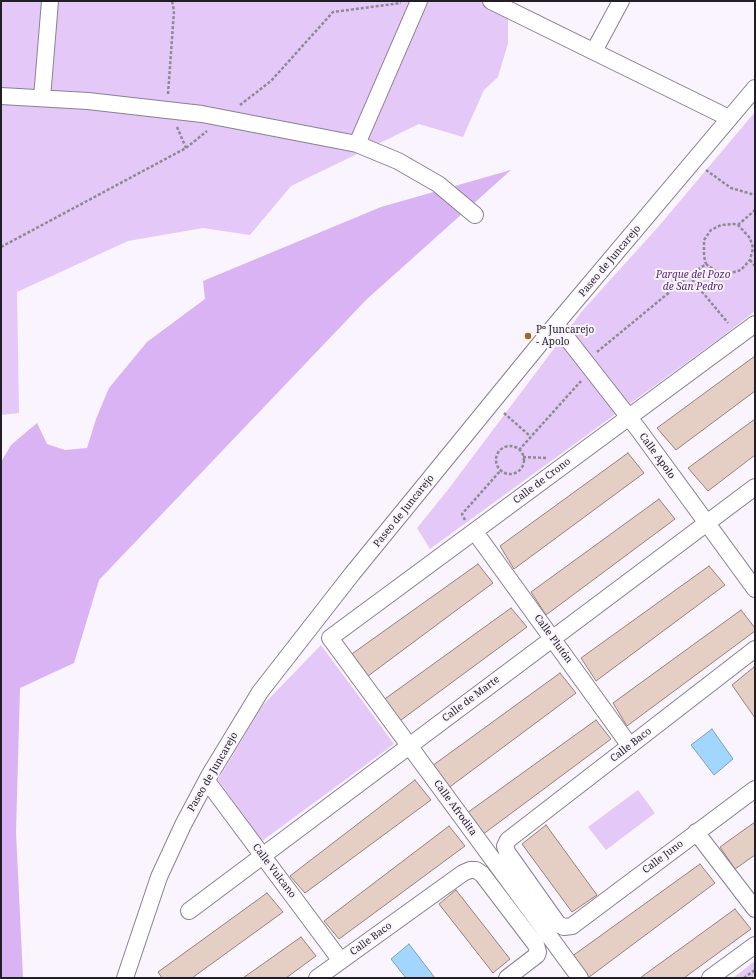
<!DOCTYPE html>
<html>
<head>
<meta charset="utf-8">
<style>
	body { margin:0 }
	#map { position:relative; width:756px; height:979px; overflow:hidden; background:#f9f4fd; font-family:"Noto Serif",serif }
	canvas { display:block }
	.frame { position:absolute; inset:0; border:2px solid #221e25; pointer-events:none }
</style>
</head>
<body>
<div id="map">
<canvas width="756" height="979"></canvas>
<div class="frame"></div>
</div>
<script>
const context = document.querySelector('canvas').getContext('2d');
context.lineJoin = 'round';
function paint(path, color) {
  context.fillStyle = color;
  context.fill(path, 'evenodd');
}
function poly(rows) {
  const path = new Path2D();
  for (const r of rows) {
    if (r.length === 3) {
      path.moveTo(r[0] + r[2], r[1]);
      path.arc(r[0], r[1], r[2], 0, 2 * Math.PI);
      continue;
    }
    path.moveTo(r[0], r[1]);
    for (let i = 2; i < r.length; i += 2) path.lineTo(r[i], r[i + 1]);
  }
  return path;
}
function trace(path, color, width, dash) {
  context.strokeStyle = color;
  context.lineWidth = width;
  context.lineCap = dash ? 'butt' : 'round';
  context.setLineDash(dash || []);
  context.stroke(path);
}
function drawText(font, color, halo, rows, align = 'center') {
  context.font = font + ' "Noto Serif",serif';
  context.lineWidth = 4;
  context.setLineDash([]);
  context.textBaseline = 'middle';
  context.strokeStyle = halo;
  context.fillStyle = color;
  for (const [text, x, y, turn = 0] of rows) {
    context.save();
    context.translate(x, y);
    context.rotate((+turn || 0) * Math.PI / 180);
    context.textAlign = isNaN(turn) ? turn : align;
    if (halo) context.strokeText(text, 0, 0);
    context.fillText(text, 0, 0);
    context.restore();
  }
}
paint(poly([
	[1,1,508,1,508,43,498,77,484,90,463,137,419,124,291,186,250,235,203,228,128,241,17,292,19,413,1,415],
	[755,112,755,311,723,336,430,549,417,528,447,491,583,310,659,226],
	[321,645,394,744,262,841,218,780,262,706],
	[638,790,655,813,606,850,588,827],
	[755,961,755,978,733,978]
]), '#e4c8f8');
paint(poly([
	[511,170,367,299,99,580,74,663,20,688,16,832,23,978,1,978,1,462,11,445,37,423,47,444,65,450,87,448,96,419,109,388,147,342,205,299,203,281,381,207]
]), '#d9b3f4');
const water = poly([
	[712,729,733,759,714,775,691,745,712,729],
	[409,944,435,978,406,978,391,959,409,944]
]);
paint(water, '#a2d6ff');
trace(water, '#7c9fbe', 1);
const building = poly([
	[755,356,755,391,676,450,657,428,755,356],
	[755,419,755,455,708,491,688,468,755,419],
	[628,453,644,473,514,569,500,546,628,453],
	[659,499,675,519,546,615,531,592,659,499],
	[478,564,493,583,364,679,349,656,478,564],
	[709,566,725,585,596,681,581,658,709,566],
	[511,608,527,627,397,723,382,701,511,608],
	[741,610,755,628,755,631,627,726,613,703,741,610],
	[754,667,755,668,755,718,732,685,754,667],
	[560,673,576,693,447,789,432,766,560,673],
	[596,720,611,739,482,835,467,813,596,720],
	[415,780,431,800,305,893,290,876,415,780],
	[755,822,755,855,735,869,720,847,755,822],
	[546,825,597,895,572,912,522,844,546,825],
	[449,826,465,846,339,939,324,921,449,826],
	[700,864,715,883,588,978,571,957,700,864],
	[456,890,510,959,493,973,439,904,456,890],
	[267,893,283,912,192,978,162,978,158,972,267,893],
	[735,909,751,929,684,978,640,978,735,909],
	[301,937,316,956,286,978,243,978,301,937]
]);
paint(building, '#e5cec3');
trace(building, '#978278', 1);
const minor = poly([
	[491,1,729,118],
	[594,51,621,1],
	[1,96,88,101,202,114,357,144,398,161,438,184,475,215],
	[42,98,50,1],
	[357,144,419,1],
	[556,324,638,429,755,589],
	[475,532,630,746],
	[755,649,508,840,505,846,507,852,558,924,564,927,572,926,755,789],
	[207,781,341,961],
	[696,832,755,909],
	[189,911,755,487],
	[125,978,159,877,183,825,209,776,260,692,352,574,556,324,755,88],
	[317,978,463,873,470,870,476,870,482,874,536,945,538,952,537,955,507,978],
	[580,978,330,638,755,324],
	[710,978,755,945]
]);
trace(minor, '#8a8092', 18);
trace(poly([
	[168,94,174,11,172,1],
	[240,105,271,81,333,12,401,3],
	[177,127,186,148],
	[706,170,731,188,755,195],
	[738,225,755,210],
	[1,247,186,148,207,131],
	[750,260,755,266],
	[689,276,728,323],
	[597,352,689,276,706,264,717,272,727,274,741,270,750,260,753,248,750,238,738,225,734,224,721,225,711,230,704,240,704,256,706,264],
	[504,413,530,436],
	[510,460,14],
	[519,450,581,381],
	[523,457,547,458],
	[465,520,462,514,501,470],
	[744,978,755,970]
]), '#8e8a92', 2.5, [3, 2]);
trace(minor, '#fff', 16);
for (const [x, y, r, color] of [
	[528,336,4,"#9d6821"]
]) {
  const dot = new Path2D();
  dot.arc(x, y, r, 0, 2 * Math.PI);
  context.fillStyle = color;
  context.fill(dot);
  trace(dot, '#f9f4fd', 1.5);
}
drawText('10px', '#221e25', '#f9f4fd', [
	["Paseo de Juncarejo",610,261,-50],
	["Calle Apolo",657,456,54],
	["Calle de Crono",542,481,-37],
	["Paseo de Juncarejo",404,511,-51],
	["Calle Plutón",553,639,54],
	["Calle de Marte",471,699,-37],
	["Calle Baco",631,745,-38],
	["Paseo de Juncarejo",213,772,-60],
	["Calle Afrodita",455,808,54],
	["Calle Juno",663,857,-37],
	["Calle Vulcano",274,871,53],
	["Calle Baco",371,939,-36]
]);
drawText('italic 10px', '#582974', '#f9f4fd', [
	["Parque del Pozo",693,275],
	["de San Pedro",693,287]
]);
drawText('10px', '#221e25', '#f9f4fd', [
	["Pº Juncarejo",536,330],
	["- Apolo",536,342]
], 'left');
</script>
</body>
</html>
